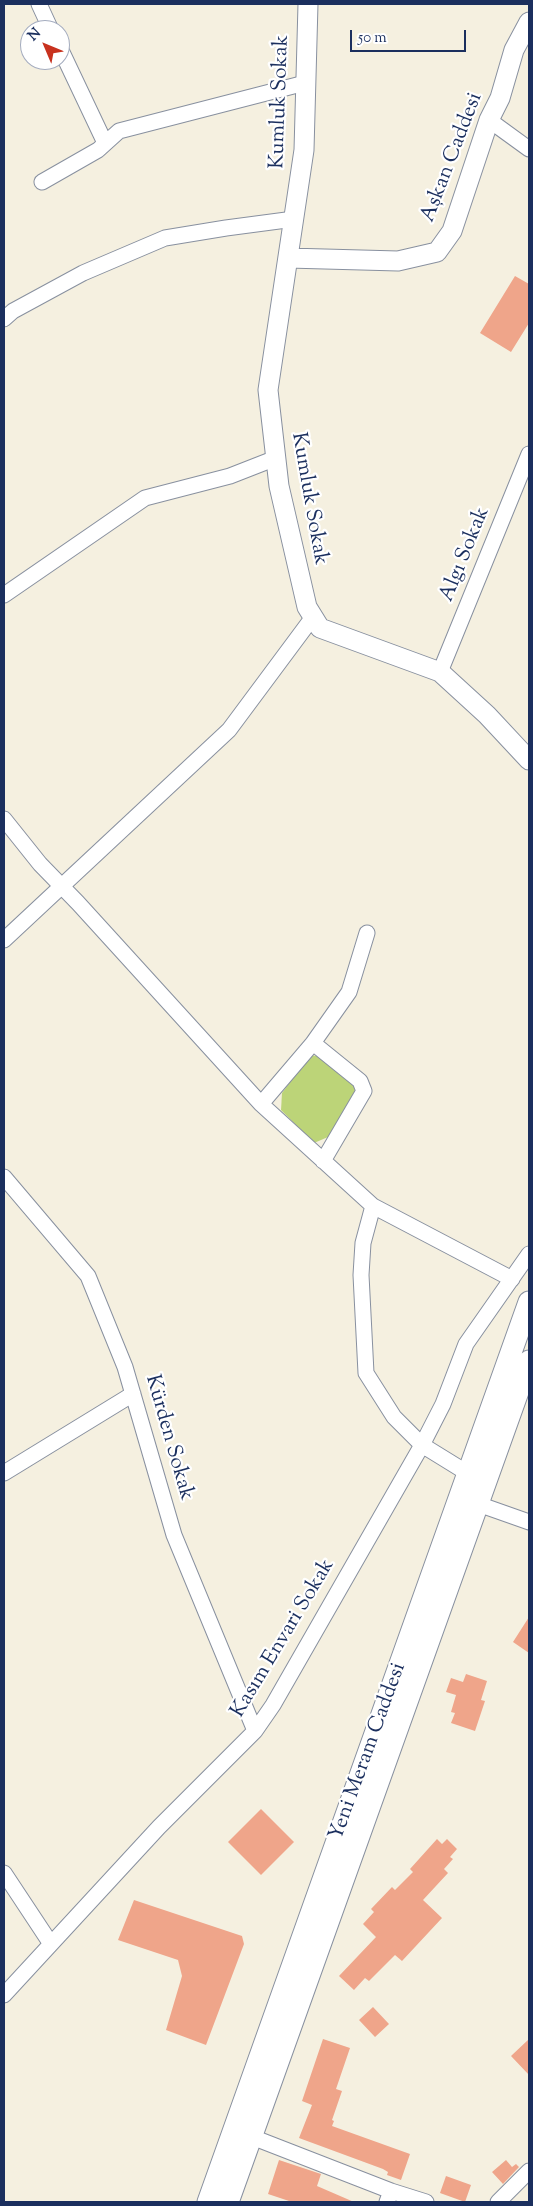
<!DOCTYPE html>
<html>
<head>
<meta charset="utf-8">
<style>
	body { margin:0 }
	#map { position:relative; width:533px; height:2206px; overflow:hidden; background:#f5f0e0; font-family:"Sorts Mill Goudy",serif }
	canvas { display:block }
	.frame { position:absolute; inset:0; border:5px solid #1b2f5e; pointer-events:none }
	.north { position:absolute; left:20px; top:20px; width:50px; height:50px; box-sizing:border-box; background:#fff; border:1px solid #a4acbf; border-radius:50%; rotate:315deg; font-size:14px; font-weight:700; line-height:20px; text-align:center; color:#1b2f5e }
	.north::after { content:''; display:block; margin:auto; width:18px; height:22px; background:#c8321e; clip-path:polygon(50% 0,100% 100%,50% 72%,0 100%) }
	.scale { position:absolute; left:350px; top:30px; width:116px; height:22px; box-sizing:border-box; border:2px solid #1b2f5e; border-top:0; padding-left:6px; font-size:15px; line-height:18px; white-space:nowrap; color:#1b2f5e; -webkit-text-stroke:4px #fff; paint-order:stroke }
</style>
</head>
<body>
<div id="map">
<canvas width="533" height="2206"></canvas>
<div class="frame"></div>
<div class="north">N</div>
<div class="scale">50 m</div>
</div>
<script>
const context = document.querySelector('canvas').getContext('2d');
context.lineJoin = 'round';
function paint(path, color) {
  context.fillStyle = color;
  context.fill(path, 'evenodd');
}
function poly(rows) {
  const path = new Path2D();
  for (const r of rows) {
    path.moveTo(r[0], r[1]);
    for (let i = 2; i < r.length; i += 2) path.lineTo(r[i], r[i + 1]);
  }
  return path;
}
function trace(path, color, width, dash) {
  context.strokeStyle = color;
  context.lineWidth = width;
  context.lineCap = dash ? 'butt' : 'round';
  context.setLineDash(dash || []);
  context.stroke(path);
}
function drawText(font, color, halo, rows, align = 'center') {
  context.font = font + ' "Sorts Mill Goudy",serif';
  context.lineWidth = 4.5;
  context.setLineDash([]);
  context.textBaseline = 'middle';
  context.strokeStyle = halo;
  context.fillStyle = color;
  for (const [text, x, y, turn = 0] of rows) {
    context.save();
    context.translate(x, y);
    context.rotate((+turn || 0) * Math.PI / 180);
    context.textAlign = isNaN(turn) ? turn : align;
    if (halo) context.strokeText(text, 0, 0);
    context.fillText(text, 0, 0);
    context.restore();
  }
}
paint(poly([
	[310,1055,323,1057,353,1083,356,1095,328,1137,314,1143,281,1110,282,1093]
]), '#bcd478');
paint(poly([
	[515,276,529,284,529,323,511,352,480,333],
	[529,1617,529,1653,513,1642],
	[466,1674,487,1681,481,1700,485,1701,475,1731,451,1723,455,1713,451,1712,456,1695,446,1692,451,1678,463,1682],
	[261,1809,294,1842,261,1875,228,1842],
	[437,1839,442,1844,447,1839,457,1849,450,1857,453,1859,444,1869,448,1873,423,1900,442,1918,402,1961,395,1955,369,1981,365,1978,354,1990,339,1976,376,1937,363,1924,374,1912,371,1909,392,1887,395,1890,413,1872,410,1869],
	[134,1900,242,1936,244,1944,206,2045,166,2030,182,1976,178,1960,118,1940],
	[373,2007,389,2024,375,2037,359,2020],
	[323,2039,350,2048,336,2089,342,2091,332,2120,334,2121,332,2126,410,2154,401,2180,387,2175,388,2172,383,2169,299,2138,312,2105,302,2101],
	[529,2039,529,2075,511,2056],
	[279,2160,321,2174,317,2186,354,2202,292,2202,268,2194],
	[506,2160,512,2167,516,2164,519,2167,503,2184,492,2172],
	[446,2176,471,2185,465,2202,440,2193]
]), '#efa58a');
const minor = poly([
	[39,4,51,30],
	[60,48,105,143],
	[489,120,529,149],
	[42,182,98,150,119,131,305,83],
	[4,319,13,311,83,273,165,238,226,228,294,219],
	[4,595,145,498,230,476,276,458],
	[440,672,529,454],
	[4,819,40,864,78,903,261,1104,373,1206,512,1279],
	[4,940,229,730,313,617],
	[313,1043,360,1081,364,1091,323,1161],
	[261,1104,313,1043,349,992,367,933],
	[4,1177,88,1276,125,1367,174,1535,255,1731],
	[373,1206,363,1243,361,1275,366,1373,394,1417,422,1445,469,1474],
	[4,1473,133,1394],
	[478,1504,529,1522],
	[4,1873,51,1944],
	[4,1995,159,1827,255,1731,273,1705,422,1445,443,1404,466,1344,529,1254],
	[252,2137,391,2191,387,2202],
	[391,2191,426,2202],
	[498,2202,529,2171]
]);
const tertiary = poly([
	[308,4,304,150,268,390,279,486,307,607,320,628,440,672,487,715,529,760],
	[288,258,398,261,437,252,452,231,489,120,500,98,514,50,529,22]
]);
const secondary = poly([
	[208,2202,529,1302],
	[228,2202,529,1361]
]);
trace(minor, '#88909f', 17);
trace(tertiary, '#88909f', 21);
trace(secondary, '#88909f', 23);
trace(minor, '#fff', 15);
trace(tertiary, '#fff', 19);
trace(secondary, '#fff', 21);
drawText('21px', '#1b2f5e', '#fff', [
	["Kumluk Sokak",281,102,-88],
	["Aşkan Caddesi",453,158,-69],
	["Kumluk Sokak",308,499,80],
	["Algı Sokak",466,555,-68],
	["Kürden Sokak",168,1438,74],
	["Kasım Envari Sokak",284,1639,-59],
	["Yeni Meram Caddesi",369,1752,-70]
]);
</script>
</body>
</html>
